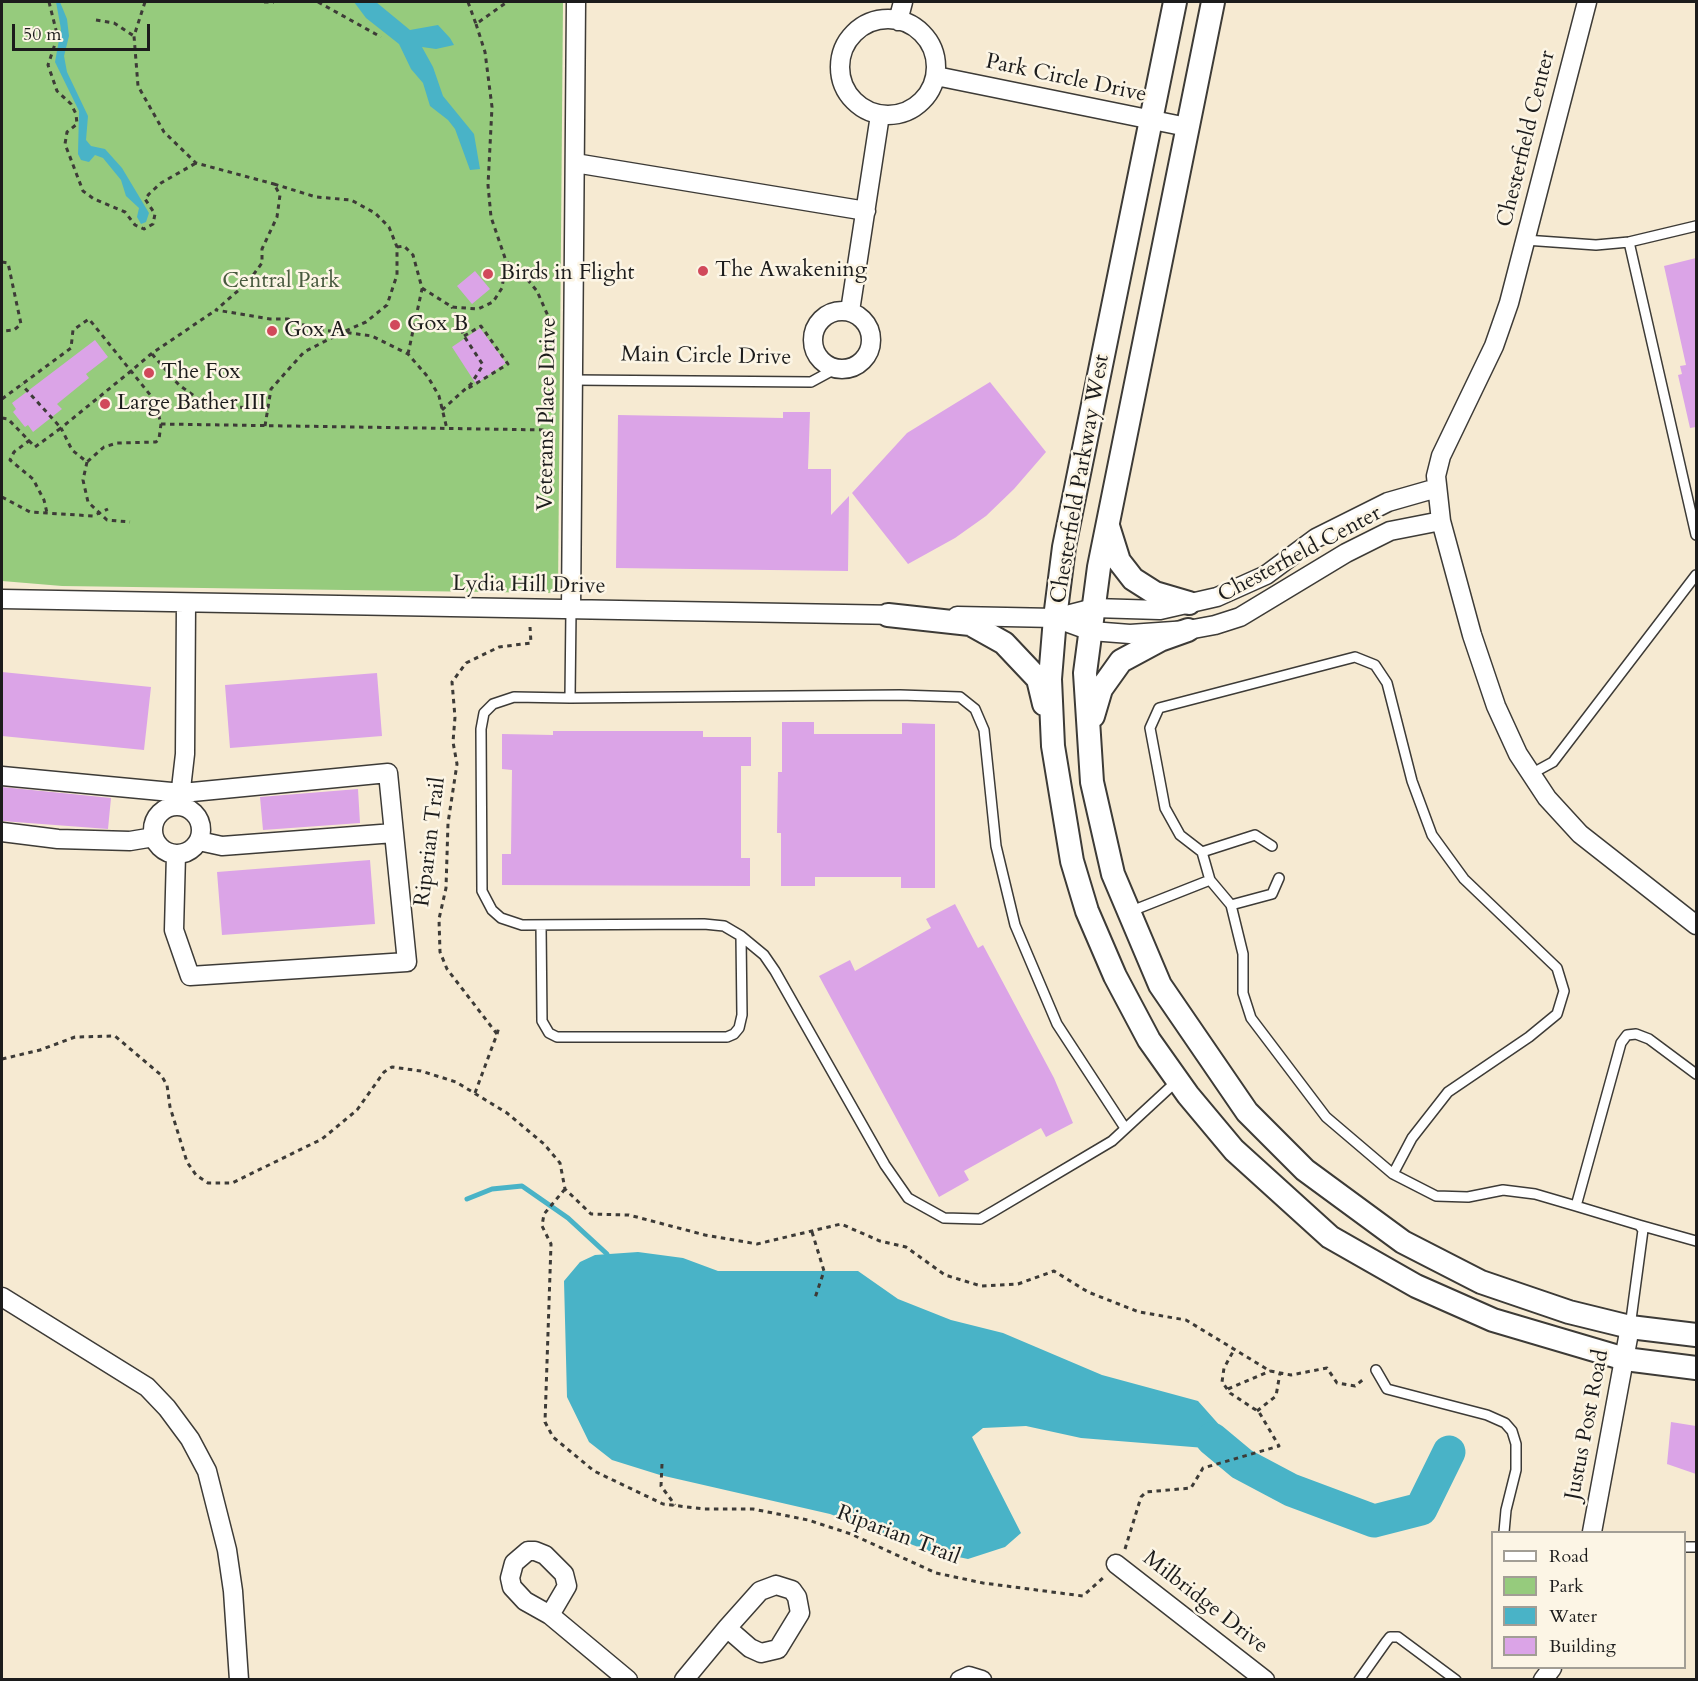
<!DOCTYPE html>
<html>
<head>
<meta charset="utf-8">
<style>
	body { margin:0 }
	#map { position:relative; width:1698px; height:1681px; overflow:hidden; background:#f6ead2; font-family:Cardo,serif }
	canvas { display:block }
	.frame { position:absolute; inset:0; border:3px solid #1c1c1c; pointer-events:none }
	.legend { position:absolute; left:1491px; top:1531px; width:195px; height:138px; box-sizing:border-box; background:#fcf5e5; border:2px solid #a29e95; margin:0; padding:8px 10px; list-style:none; font-size:18px; color:#1c1c1c }
	.legend li { display:flex; align-items:center; gap:12px; height:30px }
	.legend b { width:30px; border:2px solid #a29e95 }
	.scale { position:absolute; left:12px; top:24px; width:138px; height:27px; box-sizing:border-box; border:3px solid #1c1c1c; border-top:0; padding-left:8px; font-size:18px; line-height:21px; white-space:nowrap; color:#1c1c1c; -webkit-text-stroke:4px #fcf5e5; paint-order:stroke }
</style>
</head>
<body>
<div id="map">
<canvas width="1698" height="1681"></canvas>
<div class="frame"></div>
<ul class="legend">
<li><b style="height:8px;background:#fff"></b>Road</li>
<li><b style="height:16px;background:#96cb7d"></b>Park</li>
<li><b style="height:16px;background:#49b3c7"></b>Water</li>
<li><b style="height:16px;background:#dba4e7"></b>Building</li>
</ul>
<div class="scale">50 m</div>
</div>
<script>
const context = document.querySelector('canvas').getContext('2d');
context.lineJoin = 'round';
function paint(path, color) {
  context.fillStyle = color;
  context.fill(path, 'evenodd');
}
function poly(rows) {
  const path = new Path2D();
  for (const r of rows) {
    if (r.length === 3) {
      path.moveTo(r[0] + r[2], r[1]);
      path.arc(r[0], r[1], r[2], 0, 2 * Math.PI);
      continue;
    }
    path.moveTo(r[0], r[1]);
    for (let i = 2; i < r.length; i += 2) path.lineTo(r[i], r[i + 1]);
  }
  return path;
}
function trace(path, color, width, dash) {
  context.strokeStyle = color;
  context.lineWidth = width;
  context.lineCap = dash ? 'butt' : 'round';
  context.setLineDash(dash || []);
  context.stroke(path);
}
function drawText(font, color, halo, rows, align = 'center') {
  context.font = font + ' Cardo,serif';
  context.lineWidth = 5;
  context.setLineDash([]);
  context.textBaseline = 'middle';
  context.strokeStyle = halo;
  context.fillStyle = color;
  for (const [text, x, y, turn = 0] of rows) {
    context.save();
    context.translate(x, y);
    context.rotate((+turn || 0) * Math.PI / 180);
    context.textAlign = isNaN(turn) ? turn : align;
    if (halo) context.strokeText(text, 0, 0);
    context.fillText(text, 0, 0);
    context.restore();
  }
}
paint(poly([
	[2,2,563,2,558,593,62,586,2,581]
]), '#96cb7d');
paint(poly([
	[56,2,60,2,67,19,69,36,64,56,67,72,88,116,86,140,91,146,105,149,122,168,149,213,146,222,141,224,137,217,139,208,126,196,121,180,103,158,95,155,89,162,81,160,78,154,79,111,55,62,61,29],
	[354,2,376,2,410,30,438,25,450,38,454,45,436,49,422,47,433,67,443,96,474,134,480,169,470,170,455,129,448,120,430,106,423,83,411,69,399,44,366,18],
	[638,1252,683,1258,718,1271,858,1271,898,1299,951,1320,1003,1333,1102,1375,1198,1401,1222,1428,1205,1448,1081,1438,1026,1426,983,1428,972,1437,1021,1533,1005,1547,968,1559,929,1551,830,1514,660,1475,612,1460,589,1442,567,1397,564,1281,580,1262,595,1255]
]), '#49b3c7');
trace(poly([
	[467,1199,492,1189,522,1186,568,1218,607,1254]
]), '#49b3c7', 5);
trace(poly([
	[1212,1439,1242,1464,1291,1490,1374,1521,1421,1509,1449,1452]
]), '#49b3c7', 33);
paint(poly([
	[1696,258,1696,427,1690,428,1678,375,1682,374,1680,366,1686,365,1664,266],
	[475,271,490,289,472,304,457,286],
	[480,328,506,363,476,384,452,347],
	[95,340,108,357,86,374,89,378,57,404,62,409,33,432,28,425,25,427,13,412,16,409,12,403],
	[990,382,1046,452,1014,489,986,516,955,538,908,564,852,493,907,433],
	[783,412,810,412,808,469,831,469,831,515,849,496,848,571,616,568,618,415,783,418],
	[2,672,151,687,144,750,2,736],
	[377,673,382,736,230,748,225,685],
	[782,722,814,722,814,734,902,734,902,723,935,724,935,888,901,888,901,877,815,877,815,886,781,886,781,833,777,833,778,772,782,772],
	[553,731,703,731,703,737,751,737,751,766,741,766,741,858,750,858,750,886,502,885,502,854,511,854,512,770,502,769,502,734,553,735],
	[2,787,111,798,108,829,2,821],
	[358,789,360,823,263,830,260,797],
	[370,860,375,924,222,935,217,872],
	[955,904,978,948,983,945,1054,1078,1073,1123,1046,1137,1041,1128,964,1171,969,1180,939,1197,819,976,850,960,855,971,931,928,926,919],
	[1671,1422,1696,1426,1696,1474,1667,1464]
]), '#dba4e7');
const service = poly([
	[1525,240,1596,245,1629,242,1696,226],
	[1629,242,1696,535],
	[573,380,811,382,835,369],
	[571,610,570,698,514,697,493,704,484,713,481,729,482,891,492,910,501,918,522,925,704,924,724,926,741,936,764,955,775,971,885,1165,908,1198,944,1218,980,1219,994,1211,1112,1141,1178,1080],
	[570,698,900,695,960,697,975,709,984,730,996,846,1015,925,1057,1024,1125,1128],
	[1531,774,1553,762,1696,575],
	[1202,852,1255,835,1272,846],
	[1210,880,1231,905,1243,954,1243,993,1251,1018,1326,1117,1393,1174],
	[1231,905,1272,894,1279,878],
	[1129,912,1210,880,1202,852,1180,835,1165,808,1150,728,1159,708,1355,657,1375,665,1387,683,1412,781,1432,835,1464,879,1557,968,1564,991,1557,1014,1529,1037,1448,1092,1412,1138,1393,1174,1436,1196,1468,1197,1503,1190,1535,1194,1576,1206],
	[541,925,542,1021,549,1033,557,1037,727,1037,734,1034,739,1028,742,1015,741,936],
	[1639,1225,1696,1241],
	[1630,1327,1643,1230,1639,1225,1576,1206,1621,1043,1627,1035,1636,1034,1649,1039,1696,1074],
	[1376,1370,1387,1389,1487,1415,1505,1423,1512,1431,1516,1444,1516,1470,1506,1510,1504,1532],
	[1684,1547,1696,1547],
	[1359,1680,1386,1642,1390,1637,1398,1637,1456,1680]
]);
const minor = poly([
	[1587,2,1509,303,1494,346,1441,456,1436,476,1441,521,1472,635,1496,706,1518,754,1547,798,1580,834,1696,925],
	[888,67,48],
	[898,21,903,2],
	[936,76,1187,127],
	[575,163,866,211],
	[842,340,29],
	[850,311,880,115],
	[2,599,900,615],
	[571,610,576,2],
	[957,616,1055,618,1094,608,1160,610,1217,597,1266,575,1316,538,1388,502,1437,488],
	[1055,618,1091,631,1130,634,1188,630,1215,625,1240,617,1346,553,1390,531,1441,521],
	[2,776,182,793,388,773,394,833],
	[179,806,185,754,186,604],
	[177,830,24],
	[2,832,58,839,130,841,154,837],
	[176,854,174,930,190,976,407,962,394,833,222,846,199,841],
	[2,1297,147,1387,167,1408,190,1439,207,1471,227,1550,233,1591,239,1680],
	[1592,1532,1630,1327],
	[528,1551,535,1551,545,1555,564,1574,567,1586,550,1615,525,1601,512,1587,510,1578,514,1563,528,1551],
	[1116,1564,1265,1680],
	[776,1585,792,1590,797,1597,800,1613,778,1649,761,1653,750,1648,727,1628,760,1591,776,1585],
	[550,1615,628,1680],
	[684,1680,727,1628],
	[960,1680,969,1676,982,1680],
	[1543,1680,1552,1668]
]);
const tertiary = poly([
	[1175,2,1064,547,1055,618,1050,679,1053,746,1072,861,1087,911,1115,976,1149,1040,1188,1095,1234,1150,1330,1237,1416,1286,1493,1320,1625,1359,1696,1368],
	[1213,2,1099,567,1085,673,1092,782,1113,874,1160,985,1247,1112,1305,1170,1403,1242,1481,1282,1569,1312,1630,1327,1696,1335],
	[1108,526,1119,561,1133,579,1155,593,1189,603],
	[888,615,970,624,1004,643,1038,679,1044,704],
	[1093,716,1101,689,1121,661,1160,640,1188,630]
]);
trace(service, '#3d3b37', 12);
trace(minor, '#3d3b37', 21);
trace(tertiary, '#3d3b37', 26);
trace(poly([
	[49,2,56,30,56,41,48,65,57,91,71,104,76,114,77,124,67,132,65,144,83,191,94,199,125,212,135,225,144,229,153,224,155,214,145,199,149,194,161,183,196,163],
	[145,2,134,36,138,86,164,132,196,163,274,184],
	[264,2,274,2],
	[318,2,381,37],
	[468,2,476,24,507,2],
	[96,20,114,23,134,36],
	[476,24,485,52,492,107,488,185,491,217,506,261,526,278,537,291,548,316],
	[274,184,316,197,351,200,375,213,389,227,397,247,397,275,387,305,366,322,343,332,317,330,288,319,270,319,216,310,248,282,262,263,262,249,277,217,280,195,274,184],
	[397,247,404,246,413,255,422,288,452,307,478,309,493,302,502,288,506,262],
	[2,262,8,263,21,324,14,330,2,331],
	[464,336,481,326,508,364,467,389],
	[152,354,179,385,200,400,218,406,268,409],
	[408,354,422,289],
	[2,399,71,348,73,330,89,319,131,371,155,401,161,424,159,439,156,442,117,443,104,447,87,462,72,450,61,428,131,371,151,354,216,310],
	[442,410,471,384,483,365,464,336,452,307],
	[2,418,8,419,35,447,61,428,22,385],
	[161,424,548,430],
	[265,426,271,389,304,352,343,332,372,336,408,354,428,377,439,396,447,429],
	[30,440,14,452,10,460,33,479,44,500,47,513],
	[87,462,83,480,88,502,107,520,130,522],
	[2,497,30,512,93,516,108,509],
	[497,1034,499,1027],
	[2,1059,40,1050,75,1037,115,1036,161,1075,167,1085,170,1107,187,1162,196,1175,208,1183,232,1183,322,1139,357,1110,384,1072,392,1067,421,1071,456,1082,507,1113,544,1144,560,1163,565,1189,591,1214,629,1215,705,1235,757,1244,841,1224,880,1241,906,1247,945,1275,981,1286,1018,1284,1054,1271,1088,1292,1139,1312,1186,1320,1270,1371,1291,1375,1327,1368,1337,1383,1355,1386,1365,1378],
	[475,1093,497,1034,447,969,440,952,439,919,446,888,448,823,457,764,453,742,455,717,452,682,466,663,499,647,531,643,530,627],
	[565,1189,544,1214,542,1226,551,1244,545,1422,553,1437,594,1471,663,1504,704,1509,753,1509,808,1520,851,1534,936,1573,983,1583,1083,1596,1105,1576],
	[812,1232,824,1271,815,1298],
	[1228,1389,1270,1371],
	[1257,1411,1276,1396,1280,1373],
	[662,1464,661,1486,675,1505],
	[1125,1549,1141,1497,1146,1492,1191,1488,1203,1468,1279,1446,1259,1412,1230,1393,1222,1382,1224,1368,1235,1348]
]), '#3d3b37', 3, [4.5, 4.5]);
trace(service, '#fff', 9);
trace(minor, '#fff', 18);
trace(tertiary, '#fff', 22);
for (const [x, y, r, color] of [
	[703,271,6,"#d1495b"],
	[488,274,6,"#d1495b"],
	[395,325,6,"#d1495b"],
	[272,331,6,"#d1495b"],
	[149,373,6,"#d1495b"],
	[105,404,6,"#d1495b"]
]) {
  const dot = new Path2D();
  dot.arc(x, y, r, 0, 2 * Math.PI);
  context.fillStyle = color;
  context.fill(dot);
  trace(dot, '#fcf5e5', 2);
}
drawText('22px', '#1c1c1c', '#fcf5e5', [
	["Park Circle Drive",1066,79,12],
	["Chesterfield Center",1527,139,-76],
	["Main Circle Drive",706,357,1],
	["Veterans Place Drive",548,414,-89],
	["Chesterfield Parkway West",1081,479,-80],
	["Chesterfield Center",1300,555,-28],
	["Lydia Hill Drive",529,586,1],
	["Riparian Trail",431,842,-83],
	["Justus Post Road",1588,1425,-79],
	["Riparian Trail",898,1536,21],
	["Milbridge Drive",1205,1603,38]
]);
drawText('22px', '#1c1c1c', '#fcf5e5', [
	["The Awakening",715,271],
	["Birds in Flight",500,274],
	["Gox B",407,325],
	["Gox A",284,331],
	["The Fox",161,373],
	["Large Bather III",117,404]
], 'left');
drawText('22px', '#47593e', '#fcf5e5', [
	["Central Park",281,282]
]);
</script>
</body>
</html>
